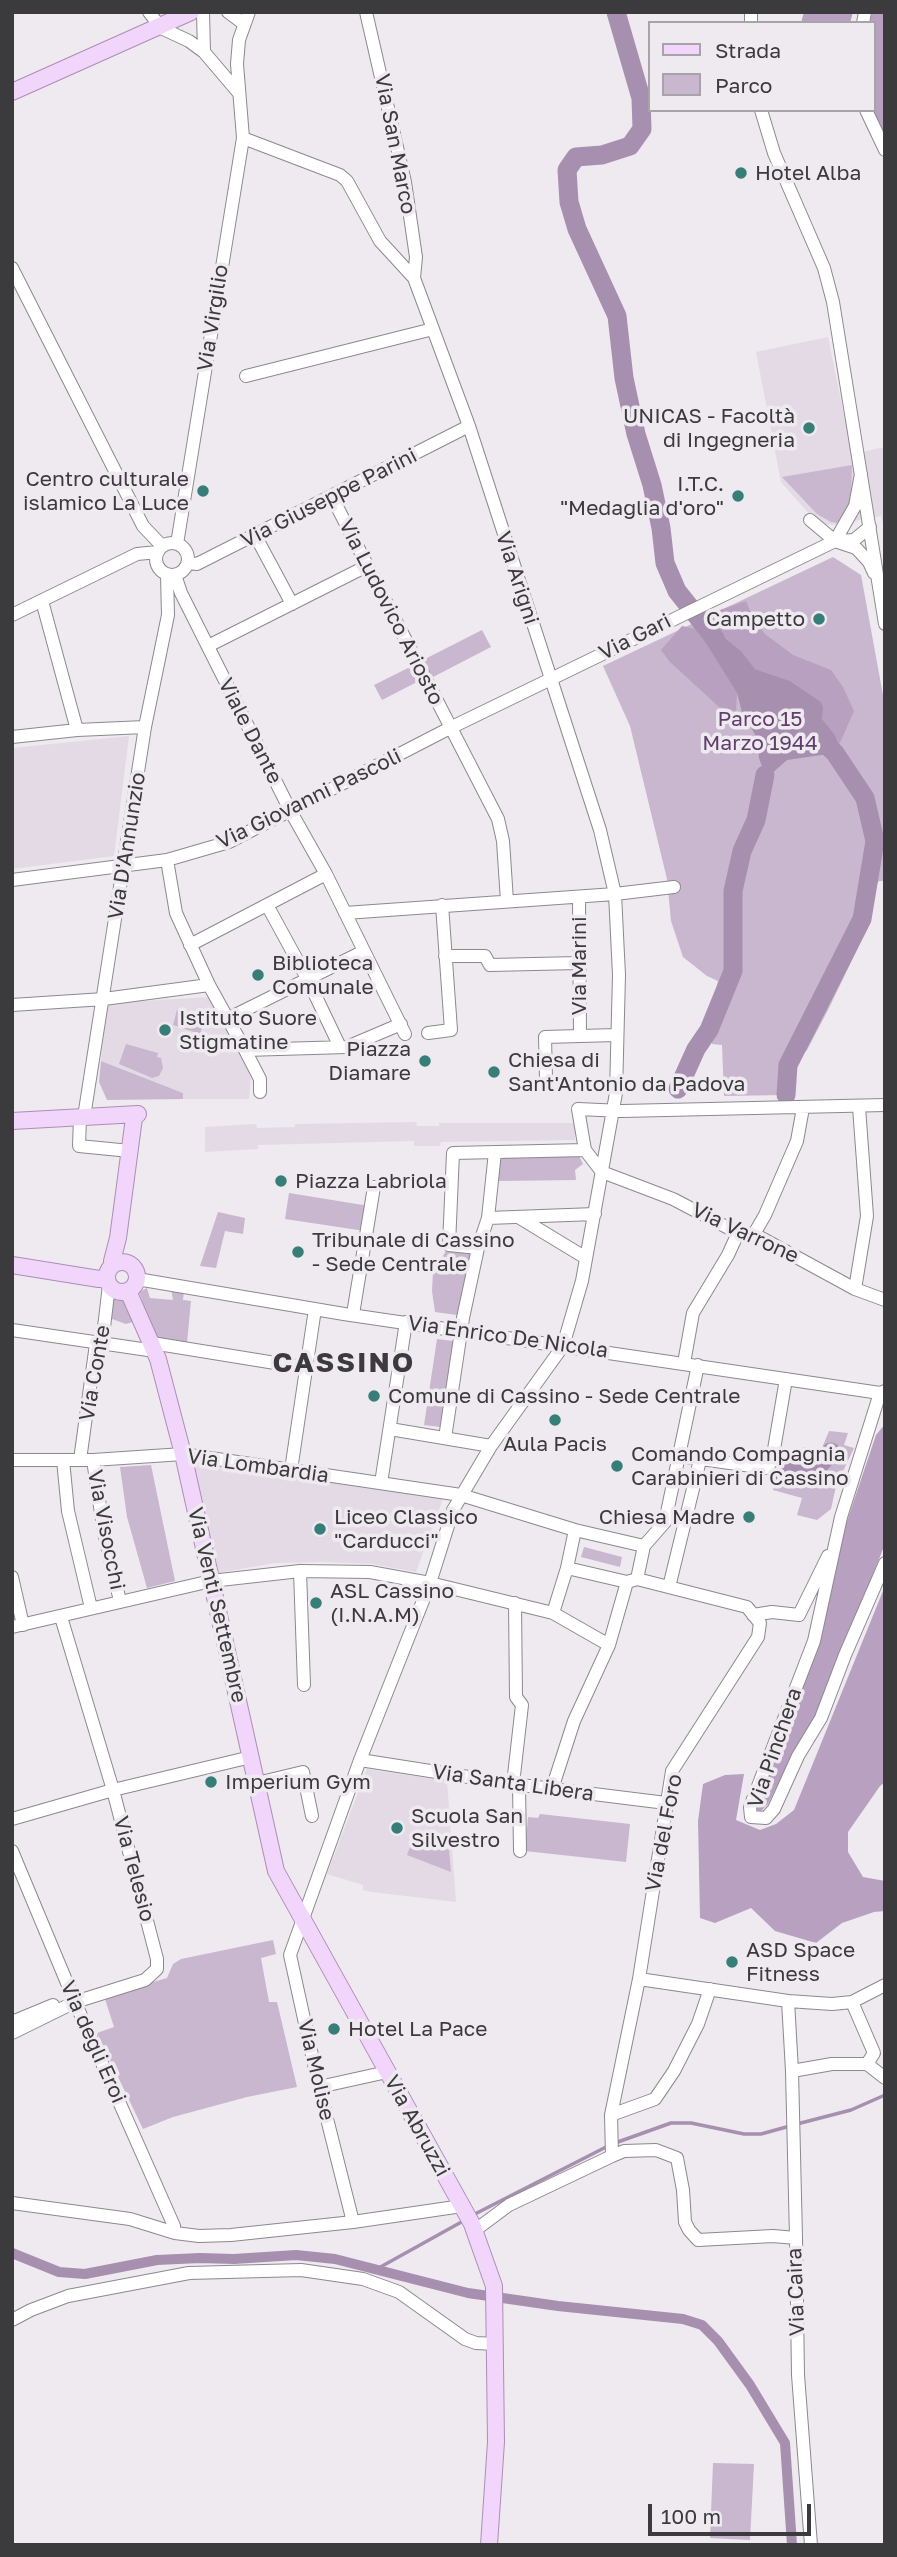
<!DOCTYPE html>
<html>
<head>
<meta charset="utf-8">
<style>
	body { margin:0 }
	#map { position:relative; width:897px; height:2557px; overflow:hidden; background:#eeeaf0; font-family:"Golos Text",sans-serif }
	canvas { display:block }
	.frame { position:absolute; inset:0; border:14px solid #3b3a3c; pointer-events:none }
	.legend { position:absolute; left:648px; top:21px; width:228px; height:91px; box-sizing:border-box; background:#eeeaf0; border:2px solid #a6a4a8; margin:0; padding:9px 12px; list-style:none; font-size:21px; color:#3b3a3c }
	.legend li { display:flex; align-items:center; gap:14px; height:35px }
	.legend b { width:35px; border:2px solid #a6a4a8 }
	.scale { position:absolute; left:648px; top:2504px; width:163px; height:32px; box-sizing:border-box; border:4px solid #3b3a3c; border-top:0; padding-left:9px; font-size:21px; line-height:24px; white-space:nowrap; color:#3b3a3c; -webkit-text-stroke:5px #eeeaf0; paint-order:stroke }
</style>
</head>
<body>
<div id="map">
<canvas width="897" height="2557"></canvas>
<div class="frame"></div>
<ul class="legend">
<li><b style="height:9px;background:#f2d5fb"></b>Strada</li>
<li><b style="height:19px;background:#c8b7ce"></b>Parco</li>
</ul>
<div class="scale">100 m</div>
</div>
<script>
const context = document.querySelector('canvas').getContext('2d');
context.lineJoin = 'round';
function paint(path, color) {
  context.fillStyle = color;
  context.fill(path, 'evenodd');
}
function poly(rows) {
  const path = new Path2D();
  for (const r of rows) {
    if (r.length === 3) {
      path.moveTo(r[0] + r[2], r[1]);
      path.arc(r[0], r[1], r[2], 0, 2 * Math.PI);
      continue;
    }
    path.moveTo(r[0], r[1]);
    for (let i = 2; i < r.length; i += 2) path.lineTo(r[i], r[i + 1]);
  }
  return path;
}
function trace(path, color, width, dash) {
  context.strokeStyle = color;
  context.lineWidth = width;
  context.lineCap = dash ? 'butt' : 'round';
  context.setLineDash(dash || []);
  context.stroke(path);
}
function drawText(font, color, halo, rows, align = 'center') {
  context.font = font + ' "Golos Text",sans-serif';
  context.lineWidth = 7;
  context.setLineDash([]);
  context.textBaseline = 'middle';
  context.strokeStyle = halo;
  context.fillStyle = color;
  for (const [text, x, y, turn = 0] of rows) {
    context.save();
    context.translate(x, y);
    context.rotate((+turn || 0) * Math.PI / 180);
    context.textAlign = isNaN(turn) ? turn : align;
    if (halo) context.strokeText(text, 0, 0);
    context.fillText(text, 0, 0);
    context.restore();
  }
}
paint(poly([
	[828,337,852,454,885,447,885,531,881,516,834,525,824,524,810,515,781,482,756,352],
	[129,736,114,856,12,869,12,748],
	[210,997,251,1077,249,1099,183,1099,183,1093,101,1061,106,1006,108,1003],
	[416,1122,417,1126,439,1126,439,1123,575,1123,575,1140,441,1142,440,1146,414,1146,414,1141,258,1145,258,1149,205,1152,205,1127,256,1124,257,1128,295,1127,295,1124],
	[192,1462,380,1485,444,1496,416,1572,372,1564,325,1562,275,1563,218,1573],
	[367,1769,447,1781,456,1902,372,1892,363,1890,363,1885,327,1874]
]), '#e3dae6');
paint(poly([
	[852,465,851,500,843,517,837,523,831,522,817,514,782,477],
	[833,557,861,575,885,706,885,881,879,881,872,890,869,925,828,1010,807,1050,797,1061,786,1095,724,1096,722,1045,712,1044,710,1017,718,981,707,976,683,957,671,921,667,879,630,726,603,666],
	[482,630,491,647,433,677,423,660],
	[410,667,417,682,382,700,374,685],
	[177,1010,205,1018,200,1034,173,1025],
	[126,1044,158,1053,157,1057,161,1058,163,1068,159,1076,152,1078,119,1064],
	[101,1061,183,1093,183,1099,107,1100,99,1082],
	[579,1156,583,1164,575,1170,576,1180,497,1181,496,1157],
	[289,1193,369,1206,365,1231,285,1219],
	[218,1212,245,1218,243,1234,225,1231,216,1268,200,1266],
	[446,1251,471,1254,457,1315,435,1312,432,1291,433,1272],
	[147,1288,150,1298,173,1300,171,1289,184,1291,183,1300,191,1301,187,1343,157,1340,139,1292],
	[112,1297,123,1300,133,1322,126,1324,109,1318],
	[437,1339,453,1341,440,1427,424,1425],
	[829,1431,848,1433,844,1445,854,1448,836,1486,831,1509,817,1520,797,1515,802,1498,773,1490,778,1463,798,1466,803,1447,822,1448],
	[151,1465,175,1581,147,1588,127,1517,120,1467],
	[584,1547,622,1557,620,1567,581,1557],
	[540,1814,630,1824,626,1862,525,1851,528,1817,538,1818],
	[414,1837,449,1850,451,1872,407,1855],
	[273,1940,276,1954,261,1958,269,2002,277,2002,297,2087,247,2097,173,2117,143,2129,97,2033,114,2027,104,1996,167,1978,173,1964,181,1959],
	[713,2463,754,2464,750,2540,710,2538]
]), '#c8b7ce');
paint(poly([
	[804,12,853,12,850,23,801,23],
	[872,12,885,12,885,142,868,110,874,110,874,23,870,23],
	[746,601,753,618,765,634,793,655,831,670,843,687,854,711,839,745,835,735,822,719,821,702,790,681,755,669,741,651,706,620,717,611],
	[682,626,697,629,737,693,736,711,719,707,670,662,661,650],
	[885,1424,885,1544,812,1727,800,1740,768,1804,761,1811,756,1810,821,1632,845,1527,876,1435],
	[885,1586,885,1782,880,1786,848,1832,848,1852,863,1877,885,1881,885,1911,874,1912,842,1923,816,1943,775,1931,751,1908,715,1923,700,1918,698,1821,703,1784,725,1775,744,1774,736,1820,760,1830,776,1824,794,1810]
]), '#b8a0c0');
paint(poly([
	[703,619,741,651,755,669,790,681,821,702,823,707,822,719,835,735,839,745,835,753,787,760,771,774,765,775,759,758,757,738,742,712,737,693,697,629,697,624]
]), '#a78faf');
trace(poly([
	[797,2124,851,2110,885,2095],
	[615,2143,671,2123,691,2123,744,2134,761,2134,790,2126],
	[471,2216,608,2146],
	[375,2270,465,2220]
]), '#a78faf', 3.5);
trace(poly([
	[12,2253,59,2272,85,2274,157,2260,200,2258,234,2259,296,2255,335,2259,468,2293,558,2306,683,2319,702,2325,718,2341,750,2385,785,2443,792,2545]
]), '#a78faf', 10);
trace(poly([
	[616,12,641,98,642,129,630,146,602,155,576,157,567,170,569,202,577,229,617,316,624,378,636,434,652,485,661,528,665,563,677,591,716,640],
	[678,1089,696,1049,709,1030,733,971,733,891,742,851,756,820,765,775],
	[786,1095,788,1065,862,919,875,841,865,798,835,753,815,735],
	[780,1471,805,1474,815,1469,831,1452]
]), '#a78faf', 19);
const minor = poly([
	[149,12,161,28,189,41,204,52,238,92],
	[203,12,204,52],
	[228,12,244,24],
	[366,12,405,182,416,257,414,278],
	[751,12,751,23],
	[863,23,865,12],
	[761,110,774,153,824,268,833,302,885,624],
	[866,110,885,150],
	[243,138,340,175,347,181,380,241,414,278,469,426,600,830,615,894,619,975,616,1093,582,1281,563,1346,491,1446,453,1510,430,1583,360,1760,290,1955,319,2087,353,2222],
	[12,268,143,526,162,546],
	[246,376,433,329],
	[332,497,498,819,503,841,507,901],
	[810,520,835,541,856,548,869,562,874,573],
	[255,535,292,604],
	[839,541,854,540,870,527],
	[172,559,16],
	[177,544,243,138,237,64,239,40,249,12],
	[188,563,197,564,469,426],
	[175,575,181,593,291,812,326,874,405,1034],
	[42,601,77,730],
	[12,615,137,554,158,552],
	[208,646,367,566],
	[12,737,77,730,145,727],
	[167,860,176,913,209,985,245,1050,347,1047,401,1024],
	[12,880,167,860,229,842,450,728,835,541,855,506,861,474],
	[267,905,308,980,340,1047],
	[345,913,615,894,674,887],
	[190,945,326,874],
	[445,956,485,956,490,965,578,963],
	[12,1005,104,999,209,985],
	[227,1019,364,951],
	[428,1033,451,1030,442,905],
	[580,1036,617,1035],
	[245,1050,260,1079,260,1092],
	[546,1079,545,1037,580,1036,579,897],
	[80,1117,79,1146,130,1151],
	[84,1117,145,727,168,615,167,575],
	[585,1150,578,1109,622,1111,885,1105],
	[602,1172,673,1199,738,1233,754,1234,855,1289,885,1300],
	[488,1218,595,1214],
	[520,1218,586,1258],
	[754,1234,765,1215,797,1141,803,1108],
	[478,1248,449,1245,453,1153,585,1150,602,1172],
	[137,1279,344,1314,880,1393,885,1391],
	[855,1289,867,1216,859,1107],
	[353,1314,374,1187],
	[12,1330,155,1351],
	[152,1343,306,1368],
	[684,1363,693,1313,728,1255,738,1233],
	[880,1393,841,1517,814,1641,750,1807,751,1817,766,1818,774,1809,798,1756,821,1718,845,1655,885,1563],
	[390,1429,491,1446],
	[445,1438,463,1318,478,1248,488,1218,495,1152],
	[679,1456,766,1468,772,1461,786,1379],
	[12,1460,93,1460,183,1454,461,1495,575,1530,644,1546],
	[63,1460,68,1511,91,1608],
	[80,1460,96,1344,103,1336,109,1285],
	[93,1460,104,1533,120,1601],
	[291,1470,315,1309],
	[381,1483,406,1322],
	[575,1530,567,1568,627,1582,637,1579,644,1546,665,1522,698,1365],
	[300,1571,304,1685],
	[12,1577,23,1625],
	[669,1587,700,1460],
	[553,1613,567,1568],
	[753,1615,772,1612,799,1615,828,1556],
	[12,1627,211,1581,300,1571,370,1572,430,1583,553,1613,609,1645],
	[360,1760,513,1784,666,1803],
	[257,1783,303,1772,312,1816],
	[513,1784,522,1705,516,1697,515,1603],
	[519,1785,520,1851],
	[552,1789,574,1721,609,1645,627,1582],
	[12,1819,113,1790,251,1757],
	[12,1851,75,2002,174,2226,175,2233],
	[639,1979,788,2001,832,2004,852,2002,885,1985],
	[788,2001,792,2071,796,2238],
	[852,2002,874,2053,867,2064],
	[12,2022,53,2005],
	[12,2033,75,2002,145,1980,157,1969,157,1959,113,1790,61,1617],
	[792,2071,832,2064,867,2064,885,2078],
	[319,2087,387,2072],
	[611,2115,655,2099,674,2071,698,2024,710,1989],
	[612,2156,611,2115,639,1979,672,1771,758,1637,760,1623,747,1607,637,1579],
	[12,2203,130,2219,175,2233,199,2236,231,2235,353,2222,462,2206],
	[474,2231,509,2205,612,2156,624,2151,656,2150,677,2158,683,2190,685,2222,689,2230,698,2240,773,2236,796,2238,798,2375,811,2545],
	[12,2320,31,2310,68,2296,189,2273,301,2270,363,2279,399,2292,465,2339,476,2343,495,2344]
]);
const major = poly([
	[12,92,191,12],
	[12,1121,138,1114],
	[122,1277,15],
	[114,1263,112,1261,118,1238,134,1118,138,1114],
	[12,1265,99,1279,106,1277],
	[128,1291,158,1359,183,1454,276,1871,472,2224,494,2286,496,2442,489,2545]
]);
trace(minor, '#8c898e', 14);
trace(major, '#ac8db7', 18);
trace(minor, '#fff', 12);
trace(major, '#f2d5fb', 16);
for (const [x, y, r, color] of [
	[741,173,7,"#377e78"],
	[809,428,7,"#377e78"],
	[203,491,7,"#377e78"],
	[738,496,7,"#377e78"],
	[819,619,7,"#377e78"],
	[258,975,7,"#377e78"],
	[165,1030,7,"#377e78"],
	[425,1061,7,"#377e78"],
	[494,1072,7,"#377e78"],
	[281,1181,7,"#377e78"],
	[298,1252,7,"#377e78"],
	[374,1396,7,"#377e78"],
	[555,1420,7,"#377e78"],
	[617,1466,7,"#377e78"],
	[749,1517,7,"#377e78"],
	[320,1529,7,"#377e78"],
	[316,1603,7,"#377e78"],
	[211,1782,7,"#377e78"],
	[397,1828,7,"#377e78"],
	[732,1962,7,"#377e78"],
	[334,2029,7,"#377e78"]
]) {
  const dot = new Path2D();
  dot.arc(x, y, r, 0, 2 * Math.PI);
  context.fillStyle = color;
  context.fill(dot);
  trace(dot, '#eeeaf0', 2.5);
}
drawText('21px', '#3b3a3c', '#eeeaf0', [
	["Via San Marco",395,144,79],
	["Via Virgilio",213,318,-81],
	["Via Giuseppe Parini",329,498,-27],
	["Via Arigni",517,578,72],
	["Via Ludovico Ariosto",391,612,63],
	["Via Gari",635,637,-27],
	["Viale Dante",250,731,63],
	["Via Giovanni Pascoli",309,799,-26],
	["Via D'Annunzio",127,846,-81],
	["Via Marini",579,966,-90],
	["Via Varrone",745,1233,25],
	["Via Enrico De Nicola",508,1337,8],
	["Via Conte",95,1373,-80],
	["Via Lombardia",258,1466,8],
	["Via Visocchi",106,1530,79],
	["Via Venti Settembre",217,1605,77],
	["Via Pinchera",775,1748,-71],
	["Via Santa Libera",513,1783,8],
	["Via del Foro",664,1833,-79],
	["Via Telesio",134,1869,75],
	["Via degli Eroi",93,2042,66],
	["Via Molise",316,2070,77],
	["Via Abruzzi",417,2126,61],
	["Via Caira",796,2292,-92]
]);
drawText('21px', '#3b3a3c', '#eeeaf0', [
	["Hotel Alba",755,173],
	["UNICAS - Facoltà",795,416,"right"],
	["di Ingegneria",795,440,"right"],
	["Centro culturale",189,479,"right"],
	["islamico La Luce",189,503,"right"],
	["I.T.C.",724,484,"right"],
	["\"Medaglia d'oro\"",724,508,"right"],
	["Campetto",805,619,"right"],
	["Biblioteca",272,963],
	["Comunale",272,987],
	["Istituto Suore",179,1018],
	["Stigmatine",179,1042],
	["Piazza",411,1049,"right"],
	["Diamare",411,1073,"right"],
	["Chiesa di",508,1060],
	["Sant'Antonio da Padova",508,1084],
	["Piazza Labriola",295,1181],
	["Tribunale di Cassino",312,1240],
	["- Sede Centrale",312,1264],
	["Comune di Cassino - Sede Centrale",388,1396],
	["Aula Pacis",555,1444,"center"],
	["Comando Compagnia",631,1454],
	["Carabinieri di Cassino",631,1478],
	["Liceo Classico",334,1517],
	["\"Carducci\"",334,1541],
	["Chiesa Madre",735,1517,"right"],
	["ASL Cassino",330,1591],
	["(I.N.A.M)",330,1615],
	["Imperium Gym",225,1782],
	["Scuola San",411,1816],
	["Silvestro",411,1840],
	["ASD Space",746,1950],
	["Fitness",746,1974],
	["Hotel La Pace",348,2029]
], 'left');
drawText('21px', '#613f6c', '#eeeaf0', [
	["Parco 15",760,719],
	["Marzo 1944",760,743]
]);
context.letterSpacing = '2px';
drawText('bold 28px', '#3b3a3c', '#eeeaf0', [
	["CASSINO",344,1363]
]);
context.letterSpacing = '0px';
</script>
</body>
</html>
